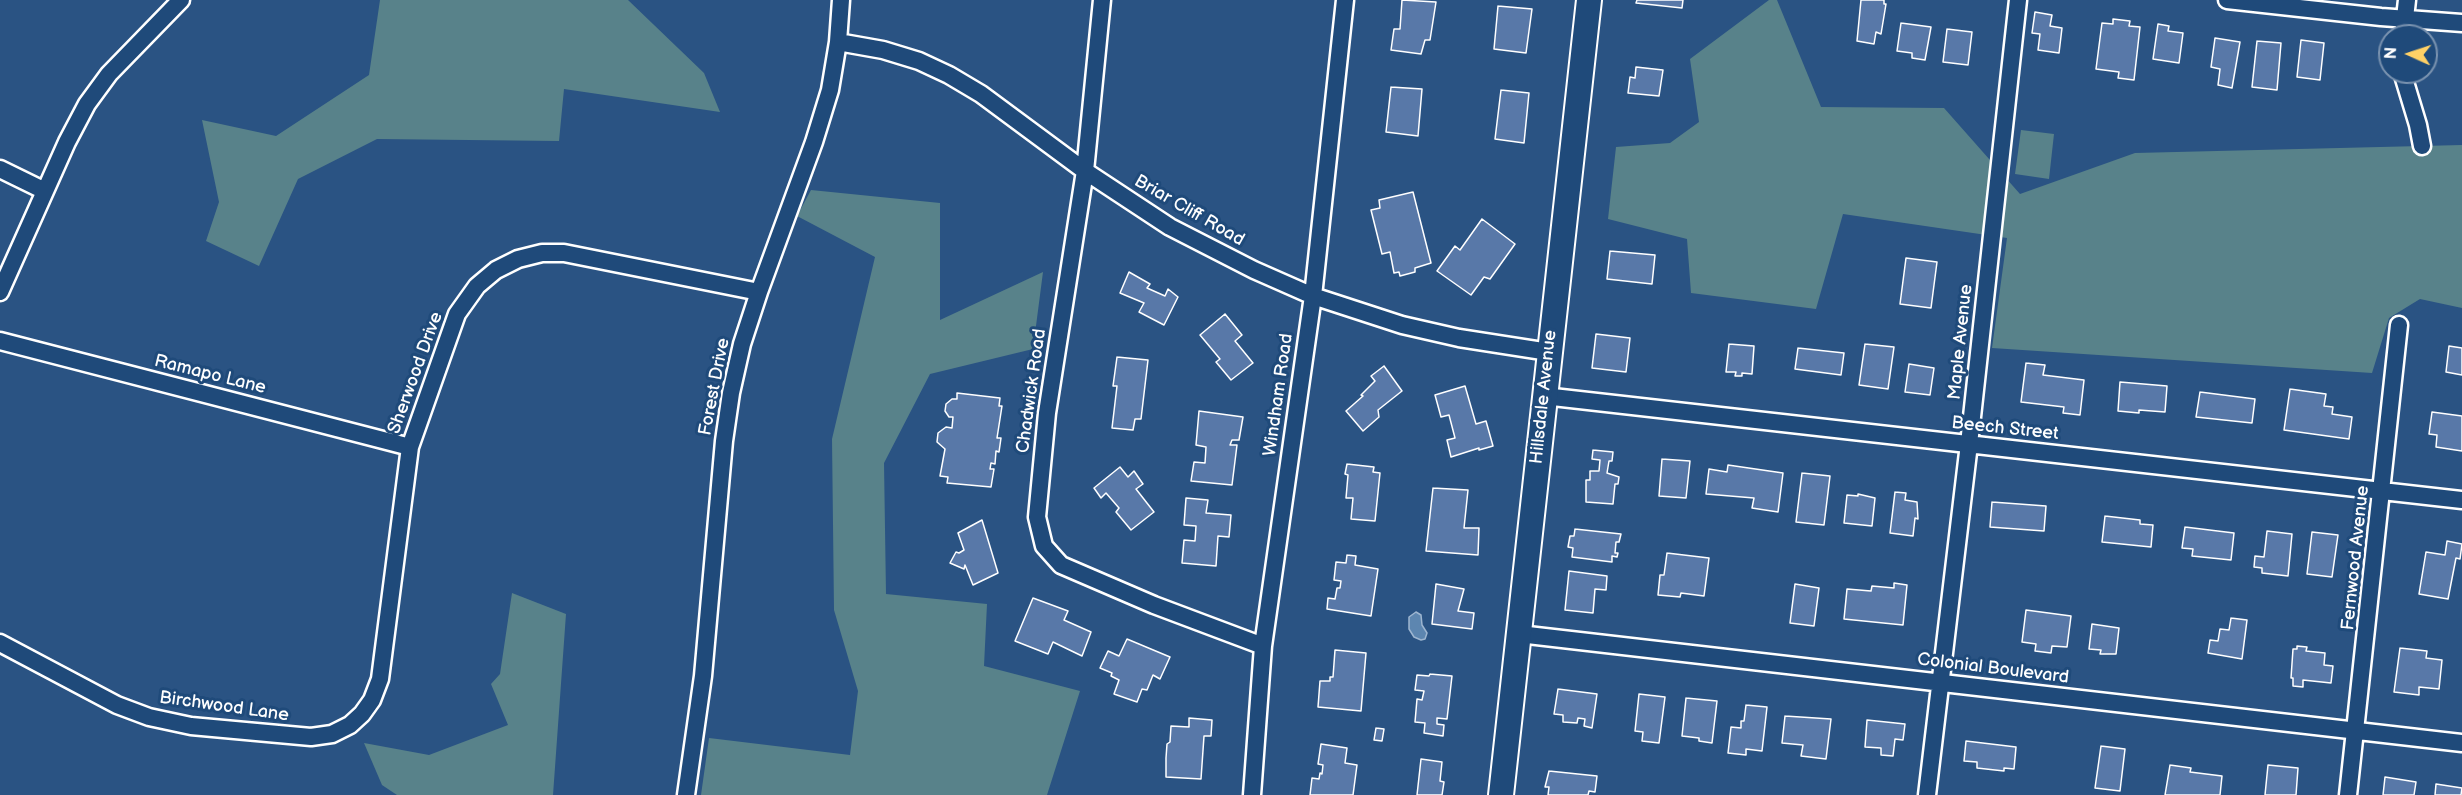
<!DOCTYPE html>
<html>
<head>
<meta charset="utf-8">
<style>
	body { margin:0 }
	#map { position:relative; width:2462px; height:795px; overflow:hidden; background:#2a5383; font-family:"Balsamiq Sans",sans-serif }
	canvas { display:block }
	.north { position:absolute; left:2378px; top:24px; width:60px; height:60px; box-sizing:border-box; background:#1f4a7a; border:2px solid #7992af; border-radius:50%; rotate:273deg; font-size:16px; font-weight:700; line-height:24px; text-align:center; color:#fff }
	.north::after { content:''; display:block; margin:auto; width:21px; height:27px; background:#ffd166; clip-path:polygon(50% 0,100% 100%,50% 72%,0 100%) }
</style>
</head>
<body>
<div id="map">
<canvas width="2462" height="795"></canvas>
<div class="north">N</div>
</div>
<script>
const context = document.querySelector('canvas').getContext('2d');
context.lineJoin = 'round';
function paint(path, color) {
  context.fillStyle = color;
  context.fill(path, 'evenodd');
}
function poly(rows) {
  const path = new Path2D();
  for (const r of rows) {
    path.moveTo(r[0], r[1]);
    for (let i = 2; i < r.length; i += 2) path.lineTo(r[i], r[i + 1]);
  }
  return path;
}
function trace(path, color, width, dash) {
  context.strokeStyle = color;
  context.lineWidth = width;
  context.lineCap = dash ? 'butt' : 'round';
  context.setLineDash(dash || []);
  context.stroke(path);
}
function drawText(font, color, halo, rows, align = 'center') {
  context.font = font + ' "Balsamiq Sans",sans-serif';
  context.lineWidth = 6;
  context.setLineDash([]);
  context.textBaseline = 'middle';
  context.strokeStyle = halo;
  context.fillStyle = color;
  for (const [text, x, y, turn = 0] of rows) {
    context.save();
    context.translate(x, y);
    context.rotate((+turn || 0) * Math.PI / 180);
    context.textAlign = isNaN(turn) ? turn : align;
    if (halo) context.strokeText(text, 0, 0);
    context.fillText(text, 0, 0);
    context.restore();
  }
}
paint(poly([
	[380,0,628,0,704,73,720,112,564,89,559,141,377,139,298,179,259,266,206,241,219,202,202,120,276,136,369,75],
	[1769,0,1777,0,1821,107,1944,108,2020,194,2135,153,2462,145,2462,308,2420,299,2389,318,2372,373,1992,348,2007,238,1843,214,1816,309,1691,293,1687,239,1608,219,1616,147,1670,143,1699,122,1690,59],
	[2021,130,2054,134,2049,179,2015,174],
	[811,190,940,203,940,320,1043,272,1033,349,930,374,884,463,886,594,987,604,984,666,1080,691,1047,795,701,795,709,738,850,755,858,691,834,610,832,439,875,257,797,216],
	[512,593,566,614,553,795,397,795,382,785,364,743,429,755,508,725,491,684,500,674]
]), '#58828a');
const water = poly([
	[1416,612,1421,615,1422,625,1427,633,1425,639,1421,640,1414,637,1409,629,1409,617,1416,612]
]);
paint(water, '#5d86b0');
trace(water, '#9eb6d0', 1.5);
const building = poly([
	[1402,0,1436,2,1430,40,1425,40,1421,54,1391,50,1394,29,1400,29,1402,0],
	[1637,0,1683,0,1682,8,1636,3,1637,0],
	[1861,0,1884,0,1884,4,1886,4,1881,34,1876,32,1874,44,1857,41,1861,0],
	[1498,6,1532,9,1526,53,1494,49,1498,6],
	[2035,12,2052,15,2050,26,2062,28,2059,53,2038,50,2040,34,2032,33,2035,12],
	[2113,19,2130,21,2129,26,2140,27,2134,80,2118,78,2119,72,2096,69,2102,23,2113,24,2113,19],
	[1901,23,1931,27,1925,60,1912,58,1912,53,1897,51,1901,23],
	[2158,24,2169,26,2168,31,2183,33,2179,63,2153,59,2158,24],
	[1947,29,1972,32,1968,65,1943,62,1947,29],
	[2215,38,2240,42,2232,88,2218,85,2220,69,2211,67,2215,38],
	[2301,40,2324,43,2320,80,2297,77,2301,40],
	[2257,41,2281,43,2277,90,2252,87,2257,41],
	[1636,67,1663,70,1659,96,1628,93,1630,77,1635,78,1636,67],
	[1391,87,1422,89,1418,136,1386,132,1391,87],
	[1501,90,1529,93,1524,143,1495,139,1501,90],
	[1413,192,1431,263,1415,268,1415,272,1400,276,1399,272,1394,273,1390,252,1382,254,1371,210,1380,208,1379,200,1413,192],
	[1482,219,1515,244,1490,279,1484,277,1471,295,1437,271,1455,246,1460,250,1482,219],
	[1610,251,1655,255,1652,284,1607,279,1610,251],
	[1906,258,1937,262,1931,308,1900,304,1906,258],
	[1129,272,1150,284,1147,288,1165,296,1168,289,1178,297,1164,325,1139,312,1144,303,1120,293,1129,272],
	[1225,314,1242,335,1235,341,1253,363,1231,380,1216,362,1220,359,1200,335,1225,314],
	[1596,334,1630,338,1626,372,1592,368,1596,334],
	[1729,344,1754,346,1752,374,1742,373,1742,376,1735,376,1736,372,1726,372,1729,344],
	[1865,344,1894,347,1888,389,1859,385,1865,344],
	[2449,346,2462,348,2462,375,2446,372,2449,346],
	[1798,348,1844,353,1841,375,1795,369,1798,348],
	[1117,357,1148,360,1141,419,1135,419,1133,430,1112,428,1117,386,1113,386,1117,357],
	[2026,363,2045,365,2043,375,2084,380,2080,415,2063,413,2064,407,2021,402,2026,363],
	[1909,364,1934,368,1930,395,1905,392,1909,364],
	[1384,366,1402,391,1378,410,1379,417,1363,431,1346,411,1363,396,1361,395,1375,381,1371,376,1384,366],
	[2120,382,2167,386,2165,412,2139,410,2139,413,2118,411,2120,382],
	[1465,386,1476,424,1486,421,1493,446,1479,450,1479,448,1451,457,1447,440,1455,438,1449,415,1441,417,1435,395,1465,386],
	[2290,389,2326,394,2324,406,2333,407,2332,414,2352,417,2349,439,2284,430,2290,389],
	[2200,392,2255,399,2252,423,2196,417,2200,392],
	[957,393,1000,398,999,406,1002,406,997,438,1001,438,999,452,996,451,995,464,991,463,990,469,994,469,991,487,947,483,948,477,940,476,945,449,937,442,938,433,946,427,952,428,953,417,949,417,945,411,946,404,952,399,957,399,957,393],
	[1199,411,1243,417,1239,440,1232,440,1230,445,1237,445,1232,485,1191,481,1194,462,1205,463,1206,447,1196,445,1199,411],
	[2432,412,2462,416,2462,451,2436,447,2437,435,2429,434,2432,412],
	[1593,450,1613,452,1612,461,1609,461,1607,473,1619,477,1618,484,1615,484,1613,504,1586,502,1586,480,1590,480,1590,471,1599,471,1600,460,1592,459,1593,450],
	[1662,459,1690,461,1686,498,1659,496,1662,459],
	[1347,464,1374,467,1373,472,1380,473,1375,521,1351,519,1353,498,1346,498,1348,475,1345,474,1347,464],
	[1728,465,1783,473,1778,512,1752,508,1754,498,1706,494,1709,469,1727,472,1728,465],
	[1120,467,1128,477,1134,471,1143,484,1136,489,1154,512,1131,530,1116,512,1119,508,1106,493,1101,498,1094,488,1120,467],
	[1802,473,1830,476,1824,525,1796,522,1802,473],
	[1433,488,1468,490,1464,528,1479,528,1478,555,1426,551,1433,488],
	[1895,492,1906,493,1905,500,1917,502,1918,519,1915,518,1913,536,1890,533,1895,492],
	[1858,494,1875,498,1872,526,1844,523,1847,495,1858,496,1858,494],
	[1186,498,1208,500,1206,513,1231,515,1229,537,1218,536,1216,566,1182,563,1184,540,1195,541,1196,526,1184,525,1186,498],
	[1992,502,2046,506,2044,531,1990,527,1992,502],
	[2105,516,2140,520,2140,524,2153,525,2151,547,2102,542,2105,516],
	[982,520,998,573,973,585,965,565,964,569,950,563,956,552,959,553,964,550,958,533,982,520],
	[2185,527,2234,533,2231,560,2192,556,2193,549,2182,548,2185,527],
	[1575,529,1621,534,1619,542,1616,542,1615,553,1618,553,1617,557,1612,556,1612,562,1572,557,1573,548,1568,547,1570,536,1574,536,1575,529],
	[2267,531,2292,534,2288,576,2262,573,2262,568,2254,567,2255,556,2264,557,2267,531],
	[2312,532,2338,535,2332,577,2307,574,2312,532],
	[2447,541,2462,544,2460,559,2456,558,2448,599,2419,594,2426,552,2445,555,2447,541],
	[1667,553,1709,558,1704,596,1681,593,1680,597,1658,595,1660,575,1664,575,1667,553],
	[1347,555,1356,556,1355,565,1378,569,1371,616,1327,609,1328,598,1335,599,1337,588,1340,588,1341,581,1334,580,1336,562,1346,563,1347,555],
	[1569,571,1607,576,1606,590,1595,589,1593,613,1565,610,1569,571],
	[1894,583,1907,585,1903,625,1844,619,1847,589,1871,591,1872,586,1894,588,1894,583],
	[1436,584,1464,589,1458,611,1474,613,1472,629,1432,624,1436,584],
	[1795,584,1819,588,1814,626,1790,623,1795,584],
	[1033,598,1068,611,1064,620,1091,632,1082,656,1053,642,1048,654,1015,641,1033,598],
	[2026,610,2071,616,2067,647,2052,646,2051,653,2035,651,2036,644,2022,642,2026,610],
	[2231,618,2247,620,2242,659,2208,653,2210,640,2218,641,2220,629,2229,630,2231,618],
	[2092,624,2119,628,2116,654,2100,654,2101,650,2089,649,2092,624],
	[1127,639,1170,657,1160,679,1153,675,1147,690,1142,689,1137,702,1114,694,1119,680,1111,676,1112,673,1100,668,1108,651,1119,656,1127,639],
	[2297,646,2307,647,2306,651,2325,653,2324,665,2333,666,2331,683,2303,680,2303,687,2293,686,2293,678,2291,678,2293,649,2297,649,2297,646],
	[2400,648,2427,651,2426,658,2442,660,2439,689,2419,687,2419,695,2394,692,2400,648],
	[1335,650,1366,653,1361,711,1318,707,1320,681,1330,681,1330,677,1333,677,1335,650],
	[1430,674,1452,676,1447,719,1437,718,1437,724,1444,725,1443,736,1424,733,1425,723,1415,722,1417,699,1422,700,1424,691,1415,690,1417,675,1429,676,1430,674],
	[1558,689,1597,694,1592,728,1584,726,1585,719,1578,718,1577,723,1563,722,1563,715,1554,714,1558,689],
	[1639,694,1665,697,1659,743,1642,741,1643,732,1635,731,1639,694],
	[1686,698,1717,701,1712,743,1699,741,1699,738,1682,736,1686,698],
	[1746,705,1767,707,1762,751,1746,749,1746,755,1728,753,1731,727,1741,728,1741,721,1744,721,1746,705],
	[1785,716,1831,719,1826,759,1801,756,1803,745,1782,743,1785,716],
	[1189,718,1212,720,1211,736,1204,736,1201,779,1166,777,1166,758,1167,744,1170,742,1171,726,1189,727,1189,718],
	[1867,720,1905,724,1903,740,1895,739,1893,756,1881,755,1881,748,1865,747,1867,720],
	[1376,728,1384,729,1382,741,1374,740,1376,728],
	[1966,741,2016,747,2014,769,2004,768,2004,771,1977,768,1977,762,1964,761,1966,741],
	[1321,744,1347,748,1345,763,1357,765,1353,795,1310,795,1312,778,1319,779,1320,773,1322,774,1323,765,1318,764,1321,744],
	[2101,746,2125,749,2120,791,2095,788,2101,746],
	[1421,759,1442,762,1440,781,1444,782,1442,795,1417,795,1421,759],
	[2170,765,2191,768,2190,772,2222,776,2220,795,2165,795,2170,765],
	[2268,765,2298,768,2296,795,2265,795,2268,765],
	[1549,771,1597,776,1595,792,1589,791,1588,795,1548,795,1549,787,1545,787,1549,771],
	[2385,777,2416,782,2414,795,2383,795,2385,777],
	[2436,784,2462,788,2461,795,2435,795,2436,784]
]);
paint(building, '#5878a8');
trace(building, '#fff', 1.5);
const street = poly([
	[1102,0,1085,171,1047,413,1037,517,1044,546,1061,565,1154,605,1263,646],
	[2227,0,2381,17,2462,23],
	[2403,36,2407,0],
	[838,42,883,50,919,61,949,75,981,94,1085,171,1170,227,1254,270,1313,296,1402,325,1459,338,1549,352],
	[2402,72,2418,125,2422,146],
	[0,169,45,191],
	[0,292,67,142,87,104,109,74,181,0],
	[0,341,410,447],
	[1544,396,2462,500],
	[1519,634,2462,743],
	[0,643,117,705,149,717,191,726,311,737,332,734,350,725,362,714,372,700,380,679,410,447,457,314,477,286,496,270,518,259,542,253,564,253,759,292],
	[686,795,703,676,724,441,731,393,742,344,759,292,814,142,830,90,838,42,841,0],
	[1252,795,1263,646,1313,296,1345,0],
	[1927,795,1969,444,2018,0],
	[2348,795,2399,325]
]);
const secondary = poly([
	[1501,795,1589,0]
]);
trace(street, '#fff', 21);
trace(secondary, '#fff', 28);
trace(street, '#1f4a7a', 16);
trace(secondary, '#1f4a7a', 24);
drawText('18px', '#fff', '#1f4a7a', [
	["Briar Cliff Road",1189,211,30],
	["Maple Avenue",1961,342,-84],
	["Sherwood Drive",416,373,-70],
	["Ramapo Lane",210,375,14],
	["Forest Drive",715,387,-79],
	["Chadwick Road",1032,391,-82],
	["Windham Road",1279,395,-82],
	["Hillsdale Avenue",1544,397,-84],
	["Beech Street",2005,429,6],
	["Fernwood Avenue",2356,558,-84],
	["Colonial Boulevard",1993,669,7],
	["Birchwood Lane",224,707,8]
]);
</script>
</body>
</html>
